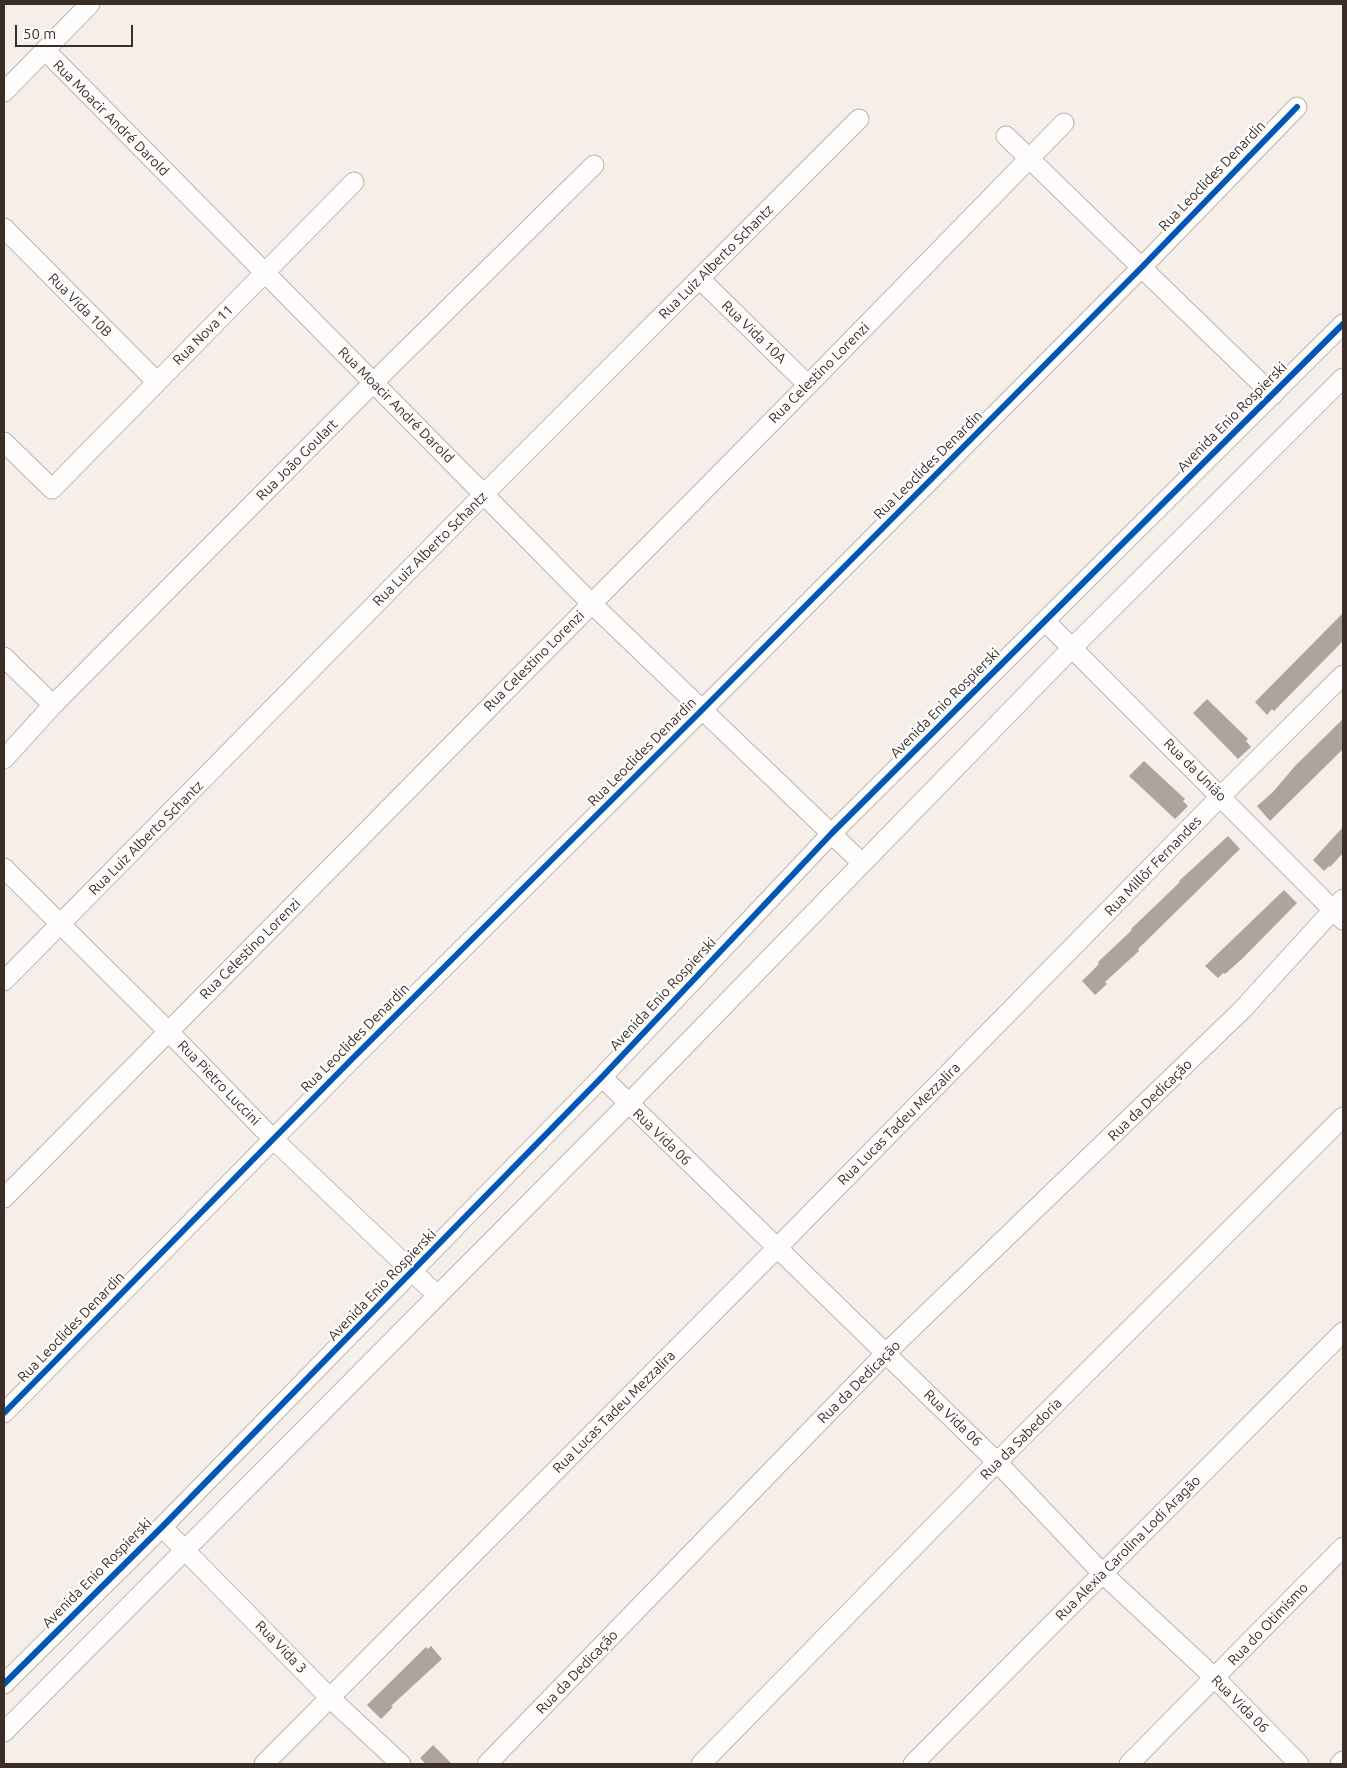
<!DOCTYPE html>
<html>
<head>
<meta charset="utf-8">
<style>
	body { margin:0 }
	#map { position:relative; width:1347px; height:1768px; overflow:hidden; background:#f5eee9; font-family:Ubuntu,sans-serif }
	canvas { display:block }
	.frame { position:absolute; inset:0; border:5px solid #3b2e26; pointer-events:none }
	.scale { position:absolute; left:15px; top:25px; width:118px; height:22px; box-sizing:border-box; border:2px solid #3b2e26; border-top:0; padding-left:6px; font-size:15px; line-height:18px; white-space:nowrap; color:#3b2e26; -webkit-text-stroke:4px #fdfdfd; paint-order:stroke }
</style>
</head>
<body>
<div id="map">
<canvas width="1347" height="1768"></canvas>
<div class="frame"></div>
<div class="scale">50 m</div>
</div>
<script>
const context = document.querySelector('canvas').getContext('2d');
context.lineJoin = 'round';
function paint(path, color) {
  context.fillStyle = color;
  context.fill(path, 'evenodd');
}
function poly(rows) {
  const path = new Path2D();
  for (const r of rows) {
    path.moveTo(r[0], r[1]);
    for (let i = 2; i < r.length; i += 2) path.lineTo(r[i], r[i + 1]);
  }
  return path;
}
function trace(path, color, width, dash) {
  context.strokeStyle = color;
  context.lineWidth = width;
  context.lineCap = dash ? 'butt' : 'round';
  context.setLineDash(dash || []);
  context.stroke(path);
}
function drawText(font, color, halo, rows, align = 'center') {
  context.font = font + ' Ubuntu,sans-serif';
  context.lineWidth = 5;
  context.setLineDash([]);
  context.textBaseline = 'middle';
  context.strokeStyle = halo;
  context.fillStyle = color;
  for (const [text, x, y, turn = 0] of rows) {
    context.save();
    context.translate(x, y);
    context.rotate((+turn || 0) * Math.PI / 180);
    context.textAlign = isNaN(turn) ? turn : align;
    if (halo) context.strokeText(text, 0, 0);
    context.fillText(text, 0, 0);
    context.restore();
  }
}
paint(poly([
	[1343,613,1343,641,1274,711,1272,709,1267,715,1255,702],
	[1207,699,1248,739,1246,741,1251,747,1238,759,1193,713],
	[1343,719,1343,749,1270,821,1257,806,1273,792,1295,766],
	[1144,761,1185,799,1183,801,1188,806,1175,819,1129,776],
	[1343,827,1343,853,1330,867,1329,866,1324,871,1313,860],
	[1228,836,1240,849,1138,949,1139,951,1105,982,1107,984,1095,995,1082,981,1099,964,1098,962,1132,930,1131,929,1180,882,1179,881],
	[1284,890,1297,903,1243,958,1225,974,1223,973,1218,978,1205,966],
	[431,1646,442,1659,391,1706,393,1707,381,1719,367,1705,426,1647,428,1649],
	[433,1745,452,1764,426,1764,420,1758]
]), '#ada49e');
const minor = poly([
	[45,50,591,603,862,863],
	[4,92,90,4],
	[1006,136,1273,395],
	[4,228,157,382],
	[700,279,808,385],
	[4,442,52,489,354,182],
	[1045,621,1343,920],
	[4,657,53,705],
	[4,759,53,705,374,382,594,165],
	[4,868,169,1032,273,1139,437,1295],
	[4,981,484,494,859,119],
	[602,1077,997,1462,1102,1573,1215,1678,1299,1764],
	[4,1198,808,385,1064,123],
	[4,1413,351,1060,701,711,1142,267,1297,107],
	[162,1527,330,1698,401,1764],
	[4,1684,162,1527,602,1077,832,833,1343,324],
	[4,1732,628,1104,1072,648,1343,378],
	[264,1764,777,1248,1221,796,1343,675],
	[487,1764,886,1353,1242,1010,1343,899],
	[701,1764,997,1462,1343,1117],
	[913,1764,1343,1332],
	[1129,1764,1343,1547],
	[1340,1764,1343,1761]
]);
trace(minor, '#bcb4ae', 21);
trace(minor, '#fefcfc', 19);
trace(poly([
	[4,1413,351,1060,701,711,1142,267,1297,107],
	[4,1684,162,1527,602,1077,832,833,1343,324]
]), '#0057b8', 6);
drawText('14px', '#3b2e26', '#fdfdfd', [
	["Rua Moacir André Darold",111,118,45],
	["Rua Leoclides Denardin",1212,176,-46],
	["Rua Luiz Alberto Schantz",716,262,-45],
	["Rua Vida 10B",80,305,45],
	["Rua Vida 10A",754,332,44],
	["Rua Nova 11",203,335,-45],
	["Rua Celestino Lorenzi",819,373,-45],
	["Rua Moacir André Darold",396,405,45],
	["Avenida Enio Rospierski",1232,417,-45],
	["Rua João Goulart",297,460,-45],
	["Rua Leoclides Denardin",928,465,-45],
	["Rua Luiz Alberto Schantz",430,549,-45],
	["Rua Celestino Lorenzi",534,661,-45],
	["Avenida Enio Rospierski",945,703,-45],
	["Rua Leoclides Denardin",642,752,-45],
	["Rua da União",1195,770,45],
	["Rua Luiz Alberto Schantz",146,838,-45],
	["Rua Millôr Fernandes",1153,866,-46],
	["Rua Celestino Lorenzi",250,949,-45],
	["Avenida Enio Rospierski",663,994,-47],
	["Rua Leoclides Denardin",355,1038,-45],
	["Rua Pietro Luccini",219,1083,46],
	["Rua da Dedicação",1150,1100,-44],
	["Rua Lucas Tadeu Mezzalira",899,1124,-45],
	["Rua Vida 06",662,1137,44],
	["Avenida Enio Rospierski",382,1285,-46],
	["Rua Leoclides Denardin",71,1327,-46],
	["Rua da Dedicação",859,1382,-45],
	["Rua Lucas Tadeu Mezzalira",614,1412,-45],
	["Rua Vida 06",953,1418,44],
	["Rua da Sabedoria",1021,1439,-45],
	["Rua Alexia Carolina Lodi Aragão",1128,1548,-45],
	["Avenida Enio Rospierski",97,1573,-45],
	["Rua do Otimismo",1268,1624,-46],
	["Rua Vida 3",281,1647,46],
	["Rua da Dedicação",577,1672,-46],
	["Rua Vida 06",1240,1704,45]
]);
</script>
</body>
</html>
